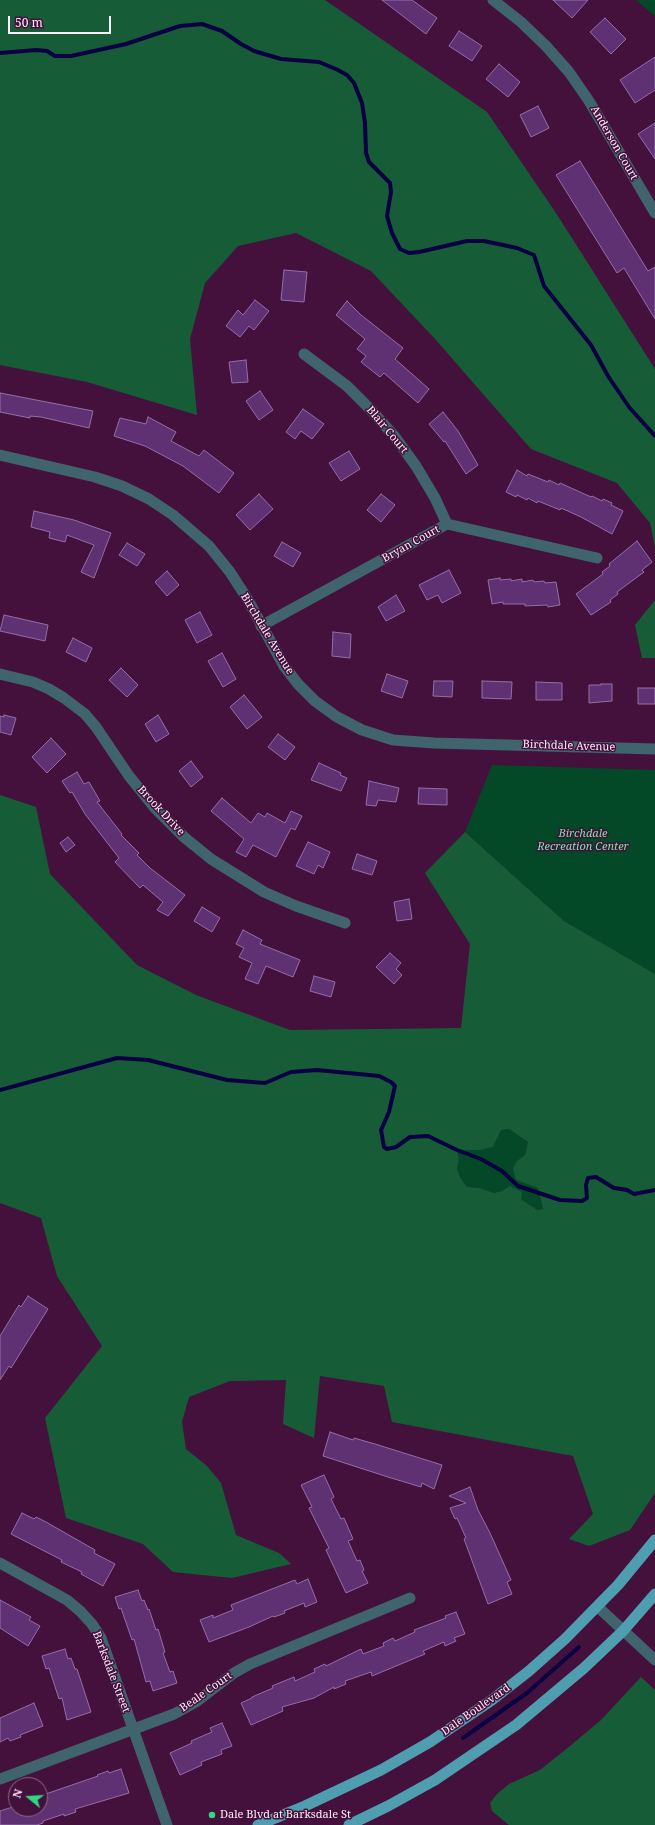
<!DOCTYPE html>
<html>
<head>
<meta charset="utf-8">
<style>
	body { margin:0 }
	#map { position:relative; width:655px; height:1825px; overflow:hidden; background:#44113c; font-family:"Noto Serif",serif }
	canvas { display:block }
	.north { position:absolute; left:8px; top:1777px; width:40px; height:40px; box-sizing:border-box; background:#44113c; border:1px solid #8f6888; border-radius:50%; rotate:288deg; font-size:11px; font-weight:700; line-height:16px; text-align:center; color:#ffebf9 }
	.north::after { content:''; display:block; margin:auto; width:14px; height:18px; background:#30d883; clip-path:polygon(50% 0,100% 100%,50% 72%,0 100%) }
	.scale { position:absolute; left:8px; top:16px; width:103px; height:18px; box-sizing:border-box; border:2px solid #ffebf9; border-top:0; padding-left:5px; font-size:12px; line-height:14px; white-space:nowrap; color:#ffebf9; -webkit-text-stroke:3px #44113c; paint-order:stroke }
</style>
</head>
<body>
<div id="map">
<canvas width="655" height="1825"></canvas>
<div class="north">N</div>
<div class="scale">50 m</div>
</div>
<script>
const context = document.querySelector('canvas').getContext('2d');
context.lineJoin = 'round';
function paint(path, color) {
  context.fillStyle = color;
  context.fill(path, 'evenodd');
}
function poly(rows) {
  const path = new Path2D();
  for (const r of rows) {
    path.moveTo(r[0], r[1]);
    for (let i = 2; i < r.length; i += 2) path.lineTo(r[i], r[i + 1]);
  }
  return path;
}
function trace(path, color, width, dash) {
  context.strokeStyle = color;
  context.lineWidth = width;
  context.lineCap = dash ? 'butt' : 'round';
  context.setLineDash(dash || []);
  context.stroke(path);
}
function drawText(font, color, halo, rows, align = 'center') {
  context.font = font + ' "Noto Serif",serif';
  context.lineWidth = 3;
  context.setLineDash([]);
  context.textBaseline = 'middle';
  context.strokeStyle = halo;
  context.fillStyle = color;
  for (const [text, x, y, turn = 0] of rows) {
    context.save();
    context.translate(x, y);
    context.rotate((+turn || 0) * Math.PI / 180);
    context.textAlign = isNaN(turn) ? turn : align;
    if (halo) context.strokeText(text, 0, 0);
    context.fillText(text, 0, 0);
    context.restore();
  }
}
paint(poly([
	[636,0,655,0,655,16],
	[492,765,655,770,655,974,564,921,465,832],
	[509,1129,528,1142,525,1156,517,1161,516,1180,538,1188,543,1209,537,1210,521,1199,502,1191,494,1193,480,1188,467,1187,461,1179,457,1169,459,1158,457,1150,493,1147,501,1130]
]), '#034827');
paint(poly([
	[0,0,325,0,487,112,556,213,655,369,655,547,650,523,617,483,531,449,436,340,371,271,296,233,238,246,205,283,190,339,197,415,87,382,0,365],
	[655,600,655,658,642,658,635,625],
	[0,795,36,807,50,874,137,965,196,995,290,1030,461,1028,470,944,425,873,465,832,564,921,655,974,655,1493,630,1530,589,1546,569,1539,593,1514,573,1456,392,1422,384,1386,320,1376,314,1438,283,1424,286,1380,230,1381,189,1397,182,1422,186,1449,207,1466,221,1483,236,1535,279,1553,291,1564,232,1578,173,1572,143,1544,66,1518,45,1418,102,1346,57,1276,41,1218,0,1203],
	[509,1129,528,1142,525,1155,517,1161,513,1168,516,1180,538,1188,543,1209,537,1210,521,1199,522,1192,510,1186,502,1191,494,1193,480,1188,467,1187,461,1179,457,1169,459,1158,457,1150,480,1150,493,1147,501,1130],
	[641,1677,655,1690,655,1825,509,1825,492,1811,490,1803,497,1794,509,1784,540,1770,570,1746,601,1720]
]), '#165d37');
trace(poly([
	[0,53,36,50,47,51,55,56,71,56,126,44,180,26,202,24,222,31,241,44,254,51,281,59,319,62,338,70,347,75,354,83,362,103,365,123,366,153,369,162,390,183,391,192,387,216,392,233,400,249,409,253,419,252,467,241,484,241,517,248,534,255,544,286,591,345,608,376,629,407,655,436],
	[0,1090,117,1058,148,1060,227,1080,265,1083,291,1072,317,1070,379,1076,391,1082,395,1086,389,1112,381,1130,384,1147,387,1149,396,1147,410,1137,428,1136,457,1150,481,1159,502,1171,518,1186,560,1200,582,1201,587,1198,586,1185,588,1178,596,1177,614,1188,627,1190,634,1194,655,1190],
	[463,1738,527,1693,579,1647]
]), '#0a0042', 4);
const building = poly([
	[382,0,412,0,437,18,426,34,382,0],
	[553,0,588,0,572,18,553,0],
	[605,18,626,39,611,54,590,32,605,18],
	[459,31,482,46,472,61,449,46,459,31],
	[655,57,655,90,635,103,620,80,655,57],
	[499,64,520,82,508,97,486,79,499,64],
	[538,106,549,128,531,137,520,115,538,106],
	[655,123,655,159,638,134,655,123],
	[580,161,648,271,655,267,655,319,624,268,617,273,556,175,580,161],
	[284,270,307,272,304,302,281,300,284,270],
	[255,300,269,311,254,330,249,326,240,337,226,326,238,310,243,315,255,300],
	[347,301,361,315,403,348,395,359,429,389,418,403,384,373,380,377,361,362,366,356,357,349,365,339,336,315,347,301],
	[246,360,248,382,232,383,229,362,246,360],
	[260,391,273,410,259,420,246,401,260,391],
	[0,393,93,411,89,428,41,417,30,416,30,418,0,412,0,393],
	[303,409,324,424,312,439,301,431,295,439,286,432,303,409],
	[443,412,458,431,478,465,466,474,445,441,444,442,429,424,443,412],
	[148,417,176,432,171,441,199,456,204,450,234,473,219,493,183,466,145,446,114,436,120,418,146,424,148,417],
	[349,451,360,469,341,481,329,463,349,451],
	[517,470,527,476,528,474,548,482,549,480,559,485,560,483,591,497,592,496,602,501,603,499,612,503,611,505,623,511,612,534,581,517,561,508,560,510,538,501,537,503,528,498,527,500,517,495,516,497,506,492,517,470],
	[259,494,273,509,250,530,236,515,259,494],
	[381,494,395,505,381,522,367,510,381,494],
	[34,511,74,520,111,533,94,578,81,572,94,545,67,535,65,542,49,538,50,532,31,527,34,511],
	[637,541,652,562,642,570,644,572,617,592,618,594,610,600,611,602,591,615,576,594,603,574,602,572,610,566,609,564,637,541],
	[282,542,301,553,293,567,274,556,282,542],
	[127,543,145,554,137,566,119,555,127,543],
	[449,570,461,593,442,603,438,595,427,600,419,585,449,570],
	[167,571,179,585,167,596,155,582,167,571],
	[500,578,500,580,511,579,511,581,522,579,522,582,533,580,534,582,544,581,545,583,556,582,560,605,548,607,547,605,525,606,525,604,503,604,503,602,492,604,488,580,500,578],
	[396,595,405,611,386,621,378,607,396,595],
	[200,612,212,635,197,643,185,620,200,612],
	[4,615,48,625,45,641,0,631,4,615],
	[333,632,351,634,350,658,332,656,333,632],
	[73,638,92,648,86,662,66,652,73,638],
	[222,653,236,679,223,687,208,661,222,653],
	[121,668,138,685,127,697,109,680,121,668],
	[387,674,408,681,402,698,381,691,387,674],
	[434,681,453,681,452,697,433,696,434,681],
	[482,681,512,682,511,699,482,698,482,681],
	[536,682,562,683,562,700,536,700,536,682],
	[601,684,612,684,612,701,589,703,589,685,601,685,601,684],
	[638,688,655,688,655,704,638,704,638,688],
	[244,695,262,717,247,729,230,707,244,695],
	[4,715,16,718,11,735,0,732,0,716,4,717,4,715],
	[158,715,169,734,156,742,145,724,158,715],
	[278,734,295,747,285,760,268,747,278,734],
	[51,738,66,754,47,773,32,757,51,738],
	[191,761,203,777,191,787,179,771,191,761],
	[319,763,341,773,340,775,347,778,341,791,311,780,319,763],
	[77,772,84,784,89,782,100,801,97,802,122,834,121,835,139,853,137,855,150,868,185,895,168,916,157,910,163,902,143,885,140,888,115,862,119,858,85,814,72,792,70,793,62,781,77,772],
	[369,781,399,788,396,802,378,800,376,806,366,805,369,781],
	[419,788,447,789,447,805,418,804,419,788],
	[222,798,251,823,258,813,265,817,267,813,285,823,291,811,302,816,295,830,291,828,276,857,253,845,246,857,236,852,244,839,211,811,222,798],
	[68,837,75,845,66,852,60,843,68,837],
	[308,842,330,852,323,868,318,865,314,874,296,866,308,842],
	[357,854,377,861,372,875,352,869,357,854],
	[409,899,412,919,397,921,394,902,409,899],
	[202,907,220,918,212,932,194,921,202,907],
	[243,930,262,940,260,944,300,960,293,977,266,966,258,984,245,979,252,963,239,957,244,948,236,944,243,930],
	[390,953,401,963,396,969,402,975,394,984,376,967,390,953],
	[314,976,335,982,331,997,310,991,314,976],
	[28,1296,48,1309,11,1368,9,1366,0,1380,0,1336,19,1305,21,1307,28,1296],
	[330,1432,353,1440,354,1438,375,1444,442,1465,434,1489,422,1483,421,1487,388,1477,323,1456,330,1432],
	[324,1475,334,1497,331,1499,341,1519,344,1518,353,1539,348,1541,357,1561,360,1560,364,1570,362,1571,368,1583,346,1593,326,1550,329,1548,309,1508,312,1507,301,1485,324,1475],
	[470,1487,478,1510,490,1533,511,1580,507,1582,512,1594,488,1604,464,1539,466,1538,457,1518,455,1519,450,1508,466,1503,449,1496,470,1487],
	[22,1513,34,1519,36,1517,46,1522,95,1550,94,1553,115,1564,103,1586,81,1574,82,1572,61,1562,62,1560,11,1534,22,1513],
	[308,1579,317,1602,305,1607,304,1603,284,1611,285,1613,274,1617,273,1616,249,1627,209,1642,200,1620,213,1615,213,1618,233,1610,231,1605,295,1580,297,1584,308,1579],
	[138,1590,142,1601,144,1600,148,1610,149,1609,156,1630,158,1629,165,1652,163,1653,170,1672,173,1671,177,1683,153,1691,150,1681,146,1682,134,1639,132,1640,121,1608,119,1609,115,1597,138,1590],
	[0,1600,31,1617,29,1620,40,1626,28,1646,0,1628,0,1600],
	[456,1612,465,1634,454,1638,456,1641,445,1646,444,1642,423,1651,425,1654,372,1676,371,1672,345,1681,346,1684,334,1689,334,1687,314,1698,282,1707,283,1711,251,1725,241,1703,252,1698,252,1697,273,1688,272,1686,294,1677,295,1681,315,1672,314,1669,325,1664,326,1666,361,1649,363,1654,384,1646,383,1643,393,1638,395,1641,415,1632,414,1630,446,1618,445,1616,456,1612],
	[65,1649,68,1659,71,1658,75,1669,77,1669,91,1712,67,1720,62,1698,59,1699,49,1668,46,1669,42,1656,65,1649],
	[34,1703,43,1726,20,1735,21,1737,10,1741,8,1738,0,1742,0,1718,34,1703],
	[222,1723,232,1746,221,1750,222,1754,201,1762,202,1765,180,1775,170,1753,192,1743,191,1741,212,1732,210,1728,222,1723],
	[121,1769,129,1793,75,1809,76,1812,64,1816,64,1814,43,1821,43,1823,37,1825,0,1825,0,1811,16,1806,16,1809,40,1809,40,1796,98,1776,97,1775,108,1771,109,1773,121,1769]
]);
paint(building, '#5f3072');
trace(building, '#956ea7', 1);
trace(poly([
	[493,0,521,22,546,46,569,72,589,101,655,213],
	[304,354,347,386,372,411,395,437,416,466,435,498,447,524],
	[0,455,95,477,122,486,149,499,173,515,209,546,230,572,248,600,284,666,298,684,315,701,337,717,362,730,393,740,434,743,655,749],
	[261,626,447,524,597,558],
	[0,674,33,682,49,689,64,698,85,714,96,727,129,776,155,808,184,837,211,859,264,892,296,906,345,923],
	[0,1563,67,1600,80,1611,92,1624,101,1638,167,1825],
	[598,1607,655,1660],
	[0,1779,174,1714,196,1702,234,1673,250,1664,410,1598]
]), '#40646d', 11);
trace(poly([
	[258,1825,305,1806,381,1770,430,1742,492,1700,529,1671,565,1639,618,1585,655,1540],
	[349,1825,388,1806,435,1780,516,1725,584,1668,623,1631,655,1594]
]), '#4f9eb0', 11);
for (const [x, y, r, color] of [
	[212,1815,4,"#30d883"]
]) {
  const dot = new Path2D();
  dot.arc(x, y, r, 0, 2 * Math.PI);
  context.fillStyle = color;
  context.fill(dot);
  trace(dot, '#44113c', 1.5);
}
drawText('11px', '#ffebf9', '#44113c', [
	["Anderson Court",614,143,60],
	["Blair Court",387,430,50],
	["Bryan Court",411,544,-29],
	["Birchdale Avenue",267,634,59],
	["Birchdale Avenue",569,746,2],
	["Brook Drive",161,811,47],
	["Barksdale Street",111,1672,69],
	["Beale Court",206,1692,-35],
	["Dale Boulevard",476,1710,-35]
]);
drawText('italic 11px', '#72e7a1', '#44113c', [
	["Birchdale",583,834],
	["Recreation Center",583,847]
]);
drawText('11px', '#ffebf9', '#44113c', [
	["Dale Blvd at Barksdale St",220,1815]
], 'left');
</script>
</body>
</html>
